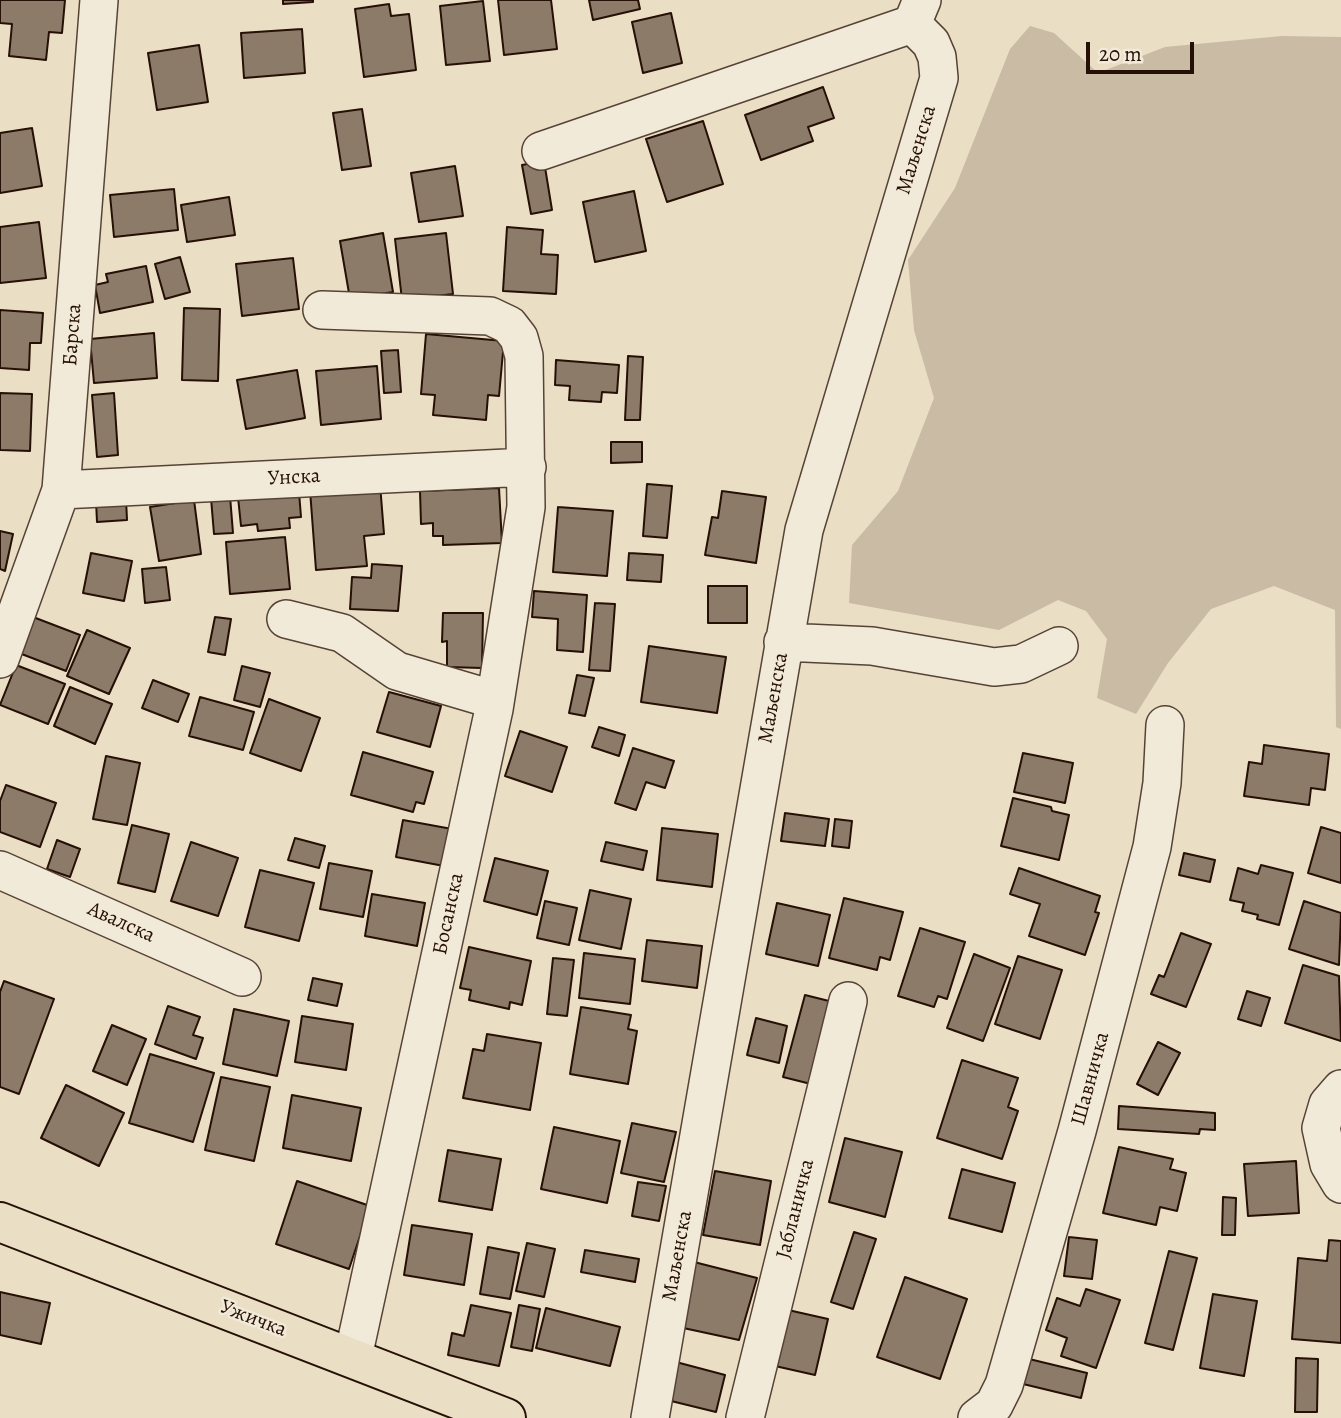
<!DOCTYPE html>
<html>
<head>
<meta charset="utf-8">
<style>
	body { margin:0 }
	#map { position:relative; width:1341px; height:1418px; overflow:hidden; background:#eadec5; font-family:Alegreya,serif }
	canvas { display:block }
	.scale { position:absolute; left:1086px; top:42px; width:108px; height:32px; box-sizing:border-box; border:4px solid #260f05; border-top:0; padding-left:9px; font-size:21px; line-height:24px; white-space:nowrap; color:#260f05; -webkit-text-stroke:5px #f1ead9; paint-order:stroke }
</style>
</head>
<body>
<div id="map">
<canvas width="1341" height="1418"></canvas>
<div class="scale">20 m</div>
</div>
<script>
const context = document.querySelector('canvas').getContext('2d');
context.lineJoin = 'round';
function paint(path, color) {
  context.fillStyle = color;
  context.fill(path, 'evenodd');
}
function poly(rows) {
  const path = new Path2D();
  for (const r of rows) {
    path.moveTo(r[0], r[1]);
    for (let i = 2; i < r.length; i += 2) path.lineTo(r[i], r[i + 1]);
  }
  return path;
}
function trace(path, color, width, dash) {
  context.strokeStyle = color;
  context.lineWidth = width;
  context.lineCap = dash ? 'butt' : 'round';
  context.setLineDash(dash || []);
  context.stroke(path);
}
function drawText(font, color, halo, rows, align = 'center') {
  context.font = font + ' Alegreya,serif';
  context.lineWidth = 5;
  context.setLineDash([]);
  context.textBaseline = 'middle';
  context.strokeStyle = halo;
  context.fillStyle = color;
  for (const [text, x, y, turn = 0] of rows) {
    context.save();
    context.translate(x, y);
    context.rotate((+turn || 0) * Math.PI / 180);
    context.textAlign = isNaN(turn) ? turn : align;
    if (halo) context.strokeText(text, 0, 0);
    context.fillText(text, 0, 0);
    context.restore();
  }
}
paint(poly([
	[1030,26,1054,33,1098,73,1165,47,1282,36,1341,37,1341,729,1336,727,1335,610,1274,586,1211,609,1168,663,1136,714,1097,698,1107,639,1086,611,1058,600,999,630,849,603,852,545,898,491,934,398,914,330,908,260,955,188,1010,49]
]), '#c9bba4');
const building = poly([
	[0,0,65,0,62,33,49,32,46,60,9,56,12,24,0,23,0,0],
	[283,0,313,0,313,2,283,4,283,0],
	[498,0,551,0,557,49,504,55,498,0],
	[589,0,638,0,640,9,593,20,589,0],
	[483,1,490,61,446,65,440,6,483,1],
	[389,4,391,16,409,14,416,70,364,77,355,9,389,4],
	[671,13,682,63,643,73,632,22,671,13],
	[302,29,305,73,244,78,241,33,302,29],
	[199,45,208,102,157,110,148,53,199,45],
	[823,87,834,118,808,127,813,141,761,160,745,115,823,87],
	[362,109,371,166,342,170,333,113,362,109],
	[703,121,723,184,667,202,646,139,703,121],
	[32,128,42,186,0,193,0,133,32,128],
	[544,161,552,210,531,214,522,165,544,161],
	[455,166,463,216,419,222,411,173,455,166],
	[174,189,178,230,114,237,110,195,174,189],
	[634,191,646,251,595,262,583,202,634,191],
	[229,197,235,235,187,242,181,205,229,197],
	[39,222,46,278,0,283,0,227,39,222],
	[507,227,543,230,541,254,558,255,556,294,503,291,507,227],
	[383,233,393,292,350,299,340,241,383,233],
	[446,233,453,294,402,300,395,239,446,233],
	[180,257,190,292,165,299,155,264,180,257],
	[293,258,299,309,242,316,236,264,293,258],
	[146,266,153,302,100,313,95,285,108,282,106,274,146,266],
	[184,308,220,309,218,381,182,380,184,308],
	[0,310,43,313,41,343,30,343,29,370,0,368,0,310],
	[154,333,157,378,94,383,90,339,154,333],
	[426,334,504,341,499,396,488,395,486,420,433,415,435,395,421,394,426,334],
	[398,350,401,392,384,393,381,351,398,350],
	[628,356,643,357,640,420,625,420,628,356],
	[556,360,619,365,617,393,602,392,601,402,569,400,570,386,555,385,556,360],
	[377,366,381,419,321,425,316,371,377,366],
	[297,370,305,418,246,429,237,380,297,370],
	[0,393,32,394,30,451,0,450,0,393],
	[114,393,118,455,97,457,92,395,114,393],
	[611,442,642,442,642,462,611,463,611,442],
	[380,484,384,534,364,536,367,566,316,570,310,490,380,484],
	[647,484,672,486,667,538,643,536,647,484],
	[499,488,502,543,443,545,443,536,433,536,433,523,421,524,420,491,499,488],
	[722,491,766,497,756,563,705,555,712,517,718,518,722,491],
	[299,492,301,517,289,518,290,528,258,531,257,524,241,526,238,497,299,492],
	[230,496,233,533,214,534,211,498,230,496],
	[126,499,127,520,97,522,96,501,126,499],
	[194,500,201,554,159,561,150,507,194,500],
	[558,507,613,511,607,576,553,572,558,507],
	[0,531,13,534,5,571,0,569,0,531],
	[285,537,290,589,230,594,226,542,285,537],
	[91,553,132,561,124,601,83,593,91,553],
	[629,553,663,555,661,582,627,580,629,553],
	[372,564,402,566,398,611,350,609,352,577,371,578,372,564],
	[166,567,170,600,145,603,142,569,166,567],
	[708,586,747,586,747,623,708,623,708,586],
	[534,591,587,595,583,652,557,650,558,619,532,617,534,591],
	[595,603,615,604,610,671,589,670,595,603],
	[443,613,483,613,482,668,447,667,447,641,442,642,443,613],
	[33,617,80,635,66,671,19,653,33,617],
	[215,617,231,619,225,655,208,652,215,617],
	[87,630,130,648,109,694,67,676,87,630],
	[649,646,726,657,717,713,641,702,649,646],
	[16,665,65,684,48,724,0,705,16,665],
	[242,666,270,673,260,707,234,700,242,666],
	[577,675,594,678,585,716,569,713,577,675],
	[153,680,189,694,178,722,142,708,153,680],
	[70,687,112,704,95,744,54,726,70,687],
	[389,692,441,706,430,747,377,732,389,692],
	[200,697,254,712,243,750,189,736,200,697],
	[269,699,320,718,301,771,250,753,269,699],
	[599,727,625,735,619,756,592,747,599,727],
	[520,731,567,747,552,792,505,776,520,731],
	[1264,745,1329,754,1325,790,1311,788,1309,805,1244,796,1249,762,1262,764,1264,745],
	[633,748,674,761,665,788,646,782,636,810,615,803,633,748],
	[363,752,433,772,424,804,416,802,413,812,351,795,363,752],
	[1023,753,1073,763,1065,803,1014,792,1023,753],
	[106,756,140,763,127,825,93,819,106,756],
	[6,785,56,803,40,847,0,832,0,801,6,785],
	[1013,798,1051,807,1052,811,1069,815,1059,860,1001,846,1013,798],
	[785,813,829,819,825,846,781,841,785,813],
	[835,819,852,821,849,848,832,846,835,819],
	[403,820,452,829,444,866,396,857,403,820],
	[132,825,169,834,155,892,118,883,132,825],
	[1321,827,1341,833,1341,883,1308,873,1321,827],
	[662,828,718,834,712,887,657,880,662,828],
	[295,838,325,846,319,868,288,860,295,838],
	[57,840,80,849,70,877,47,869,57,840],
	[191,842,238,858,218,916,171,901,191,842],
	[606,842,647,851,643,870,601,861,606,842],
	[1184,853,1215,860,1210,882,1179,875,1184,853],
	[495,858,548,871,537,915,484,901,495,858],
	[329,863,372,871,363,917,320,909,329,863],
	[1261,865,1293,873,1279,925,1257,919,1258,915,1242,911,1244,903,1230,900,1238,868,1258,874,1261,865],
	[1019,868,1100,896,1095,912,1099,913,1085,955,1029,936,1040,904,1010,894,1019,868],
	[260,870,314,883,299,941,245,927,260,870],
	[590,890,631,899,621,949,579,940,590,890],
	[372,894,425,903,417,946,365,936,372,894],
	[844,898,903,912,890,960,880,957,877,970,829,958,844,898],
	[545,901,577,908,569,945,537,938,545,901],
	[1304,901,1341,913,1339,965,1289,949,1304,901],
	[777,903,830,915,818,966,766,954,777,903],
	[920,928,965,942,947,999,938,996,934,1007,898,996,920,928],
	[1181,933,1211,944,1186,1007,1151,994,1159,975,1164,977,1181,933],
	[647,940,702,946,697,988,642,981,647,940],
	[469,947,531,961,522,1005,510,1002,509,1009,469,1000,471,990,460,988,469,947],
	[584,953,635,959,630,1004,579,998,584,953],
	[974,954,1010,968,983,1041,947,1028,974,954],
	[1018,956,1062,970,1040,1039,995,1024,1018,956],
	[553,958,574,960,567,1016,547,1014,553,958],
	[1303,965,1339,976,1341,1041,1285,1023,1303,965],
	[313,978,342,984,337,1006,308,1000,313,978],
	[4,981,54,999,19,1094,0,1087,0,992,4,981],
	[1247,991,1270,998,1261,1026,1238,1019,1247,991],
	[805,995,833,1002,811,1084,783,1077,805,995],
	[168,1006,200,1017,193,1035,203,1038,196,1059,155,1044,168,1006],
	[581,1007,631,1015,628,1029,637,1031,628,1084,570,1074,581,1007],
	[234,1009,289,1021,277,1076,223,1064,234,1009],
	[302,1016,353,1024,346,1070,295,1062,302,1016],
	[756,1018,787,1026,779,1063,747,1055,756,1018],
	[112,1025,146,1039,127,1085,93,1071,112,1025],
	[487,1034,541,1043,530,1110,463,1098,473,1049,484,1051,487,1034],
	[1158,1042,1180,1053,1158,1095,1137,1084,1158,1042],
	[150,1054,214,1073,193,1142,129,1123,150,1054],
	[962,1060,1018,1078,1008,1107,1018,1111,1002,1159,937,1138,962,1060],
	[221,1077,270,1087,254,1161,205,1150,221,1077],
	[66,1085,124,1113,99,1166,41,1138,66,1085],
	[292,1095,361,1108,351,1161,283,1148,292,1095],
	[1119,1106,1215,1113,1215,1130,1200,1129,1199,1134,1118,1129,1119,1106],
	[632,1123,676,1132,664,1182,621,1173,632,1123],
	[554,1127,620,1141,607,1203,541,1189,554,1127],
	[845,1138,902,1152,885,1217,829,1202,845,1138],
	[1119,1147,1173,1159,1170,1169,1186,1173,1177,1211,1160,1207,1156,1225,1103,1213,1119,1147],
	[448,1150,501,1159,492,1210,439,1201,448,1150],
	[1296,1161,1299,1213,1248,1216,1244,1164,1296,1161],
	[962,1169,1015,1183,1002,1232,949,1218,962,1169],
	[715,1171,771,1181,760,1245,703,1235,715,1171],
	[297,1181,370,1206,349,1269,276,1244,297,1181],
	[638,1182,666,1186,659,1221,632,1216,638,1182],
	[1223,1197,1236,1198,1235,1235,1222,1235,1223,1197],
	[412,1225,472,1234,464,1285,404,1275,412,1225],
	[854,1232,876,1239,853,1309,831,1302,854,1232],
	[1069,1237,1097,1240,1092,1279,1064,1276,1069,1237],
	[1329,1240,1341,1241,1341,1343,1292,1339,1298,1258,1327,1261,1329,1240],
	[527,1243,555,1249,544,1297,516,1291,527,1243],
	[488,1247,519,1253,510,1299,480,1294,488,1247],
	[585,1250,639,1259,635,1282,581,1272,585,1250],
	[1169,1251,1197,1258,1173,1350,1145,1343,1169,1251],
	[690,1261,757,1278,739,1340,674,1326,690,1261],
	[905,1277,967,1299,940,1379,877,1357,905,1277],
	[1086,1289,1120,1300,1096,1368,1061,1356,1067,1338,1046,1330,1057,1298,1080,1306,1086,1289],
	[0,1292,50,1303,41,1344,0,1335,0,1292],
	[1213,1294,1257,1301,1244,1376,1200,1368,1213,1294],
	[471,1305,511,1313,499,1366,448,1355,452,1333,464,1336,471,1305],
	[519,1305,540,1309,532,1351,511,1347,519,1305],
	[546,1308,620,1327,610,1366,536,1348,546,1308],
	[788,1310,828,1319,815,1375,775,1366,788,1310],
	[1025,1358,1087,1373,1081,1398,1019,1383,1025,1358],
	[1296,1358,1318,1359,1317,1412,1295,1412,1296,1358],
	[676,1362,725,1375,716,1412,667,1400,676,1362]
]);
paint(building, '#8c7b69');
trace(building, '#260f05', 2);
const minor = poly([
	[541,151,912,24],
	[322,310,490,316,509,325,519,338,524,356,526,507,494,709,353,1357],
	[61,490,527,467],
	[286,619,342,633,397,671,495,700],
	[783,642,872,646,994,667,1021,664,1059,646],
	[0,659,61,490,99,0],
	[0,870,242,977],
	[1341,1089,1328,1104,1321,1128,1329,1164,1341,1184],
	[650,1418,804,530,939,78,937,57,931,43,912,24,922,0],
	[745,1418,848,1001],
	[977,1418,994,1405,1004,1385,1077,1131,1152,847,1162,783,1165,725]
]);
const major = poly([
	[0,1222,506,1418]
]);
trace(minor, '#574335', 40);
trace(major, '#260f05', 42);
trace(minor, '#f1ead9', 37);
trace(major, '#eadec5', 38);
drawText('21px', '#260f05', '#f1ead9', [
	["Маљенска",917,150,-73],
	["Барска",73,335,-86],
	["Унска",294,478,-3],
	["Маљенска",774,698,-80],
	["Босанска",449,914,-78],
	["Авалска",121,923,24],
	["Шавничка",1091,1079,-75],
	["Јабланичка",796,1209,-76],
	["Маљенска",678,1256,-80],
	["Ужичка",253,1319,21]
]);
</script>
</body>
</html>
